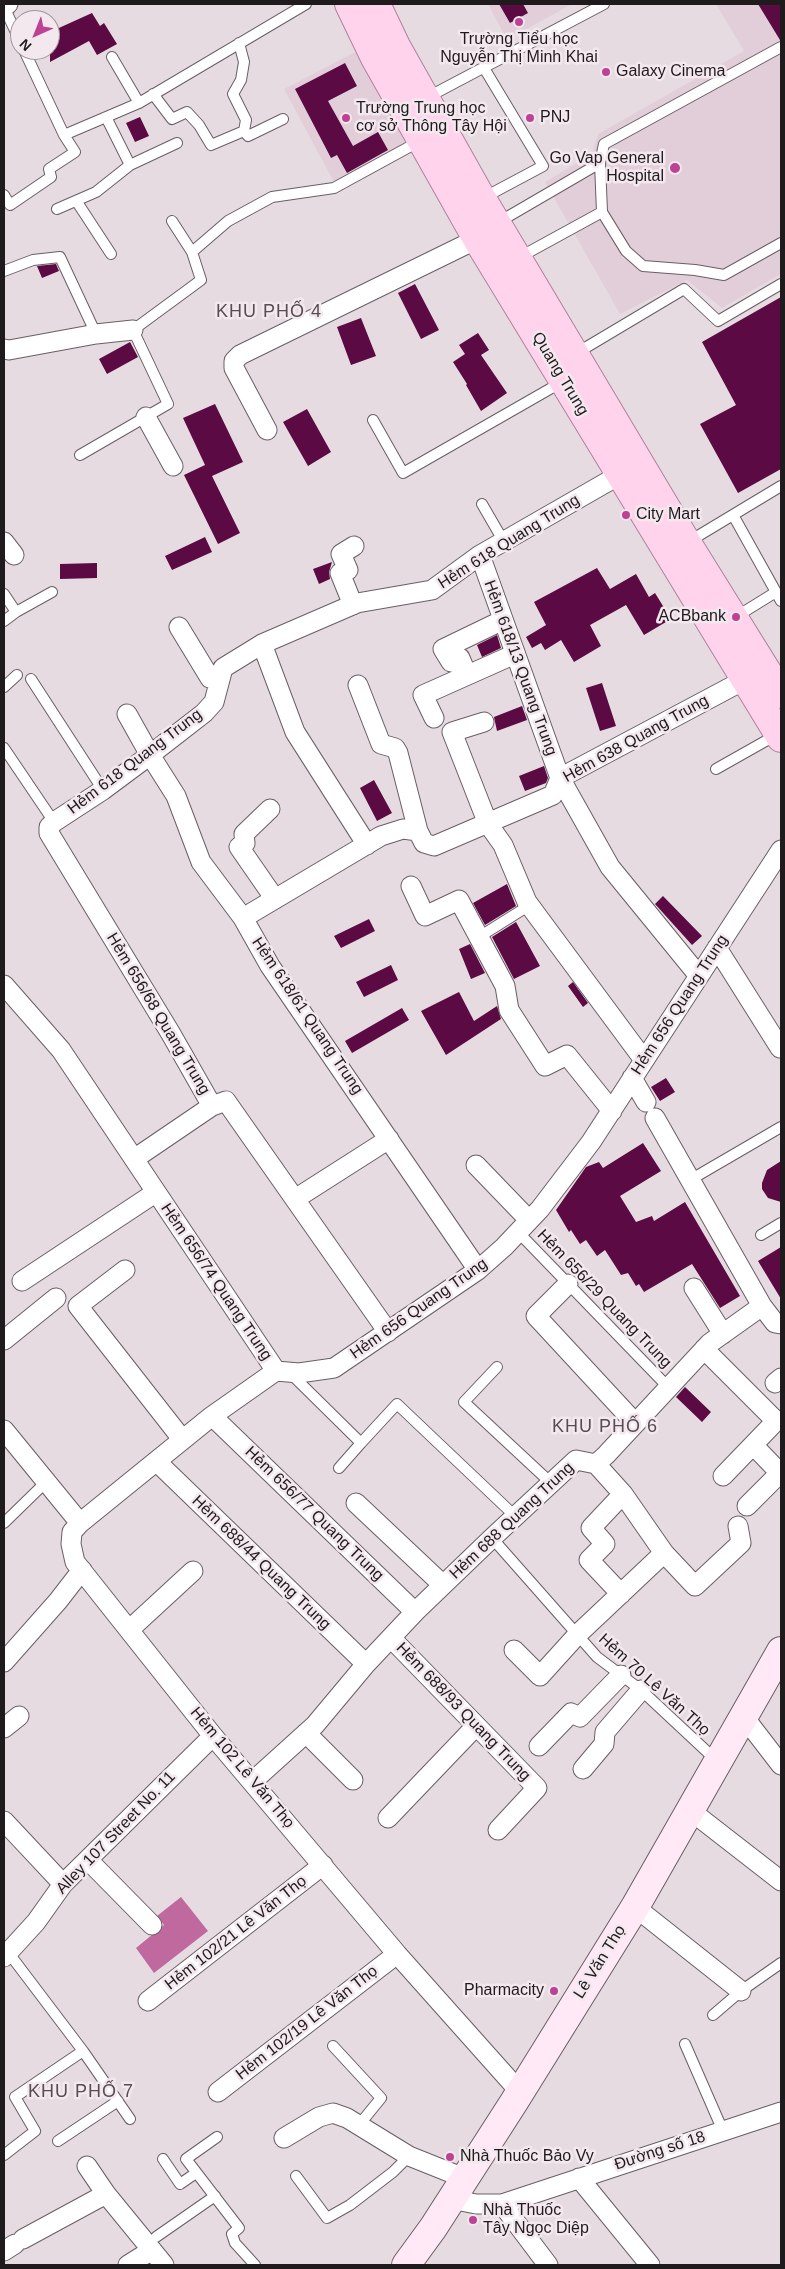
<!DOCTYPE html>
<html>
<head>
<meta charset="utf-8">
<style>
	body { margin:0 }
	#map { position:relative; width:785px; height:2269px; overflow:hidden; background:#e7dbe2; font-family:Arial,sans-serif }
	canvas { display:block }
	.frame { position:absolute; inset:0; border:5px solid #1f1b1d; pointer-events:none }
	.north { position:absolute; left:10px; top:10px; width:50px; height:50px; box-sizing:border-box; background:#f4e8ef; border:1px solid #9f969b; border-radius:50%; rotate:224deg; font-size:14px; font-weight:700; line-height:20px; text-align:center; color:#1f1b1d }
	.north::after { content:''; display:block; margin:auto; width:18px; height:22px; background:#bd4293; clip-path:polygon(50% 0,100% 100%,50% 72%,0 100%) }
</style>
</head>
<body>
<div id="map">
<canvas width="785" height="2269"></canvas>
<div class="frame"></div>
<div class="north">N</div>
</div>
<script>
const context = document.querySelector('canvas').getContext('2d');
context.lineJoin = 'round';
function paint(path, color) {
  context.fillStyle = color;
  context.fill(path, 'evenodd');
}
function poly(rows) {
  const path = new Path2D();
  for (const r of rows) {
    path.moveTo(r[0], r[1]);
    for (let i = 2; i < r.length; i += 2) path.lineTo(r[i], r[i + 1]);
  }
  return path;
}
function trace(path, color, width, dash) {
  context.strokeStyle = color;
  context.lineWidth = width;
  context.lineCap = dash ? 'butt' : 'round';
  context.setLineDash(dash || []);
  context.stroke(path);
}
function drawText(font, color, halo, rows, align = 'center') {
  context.font = font + ' Arial,sans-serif';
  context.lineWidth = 5;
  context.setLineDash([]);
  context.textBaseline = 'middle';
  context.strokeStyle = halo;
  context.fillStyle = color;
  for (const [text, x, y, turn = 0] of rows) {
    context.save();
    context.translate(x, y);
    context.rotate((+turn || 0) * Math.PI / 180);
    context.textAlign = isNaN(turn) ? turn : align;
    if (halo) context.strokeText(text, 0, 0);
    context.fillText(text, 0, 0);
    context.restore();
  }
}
paint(poly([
	[488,4,572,4,507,40],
	[716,4,781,4,781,274,722,308,687,280,620,314,545,182,592,154,598,134,744,51],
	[355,52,408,146,335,184,284,89]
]), '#e2ced9');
paint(poly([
	[181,1897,208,1931,154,1973,136,1948,164,1925,157,1916]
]), '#bf699e');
paint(poly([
	[499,4,523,4,528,13,510,23],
	[758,4,781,4,781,40,780,40],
	[92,13,100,26,104,23,117,44,97,55,89,41,50,62,50,32],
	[345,63,357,86,328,101,353,146,378,132,388,150,347,173,337,155,331,158,295,89],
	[140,117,149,136,135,142,126,123],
	[56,264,59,271,42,278,37,266],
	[415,284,439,330,421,339,398,293],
	[781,297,781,469,738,493,700,424,736,405,702,342],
	[361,318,376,356,351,365,337,327],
	[478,333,489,350,481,355,507,393,481,411,466,385,467,384,453,362,465,354,459,345],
	[130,342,138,357,107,374,99,359],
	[215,404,243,462,212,476,240,533,218,544,184,475,205,465,183,418],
	[307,409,331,452,308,466,283,422],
	[205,537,212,552,172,570,165,556],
	[332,562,329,572,330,579,319,584,313,569],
	[97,563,97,578,60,579,60,564],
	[597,568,610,589,636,574,649,597,655,593,671,619,644,635,626,605,590,625,601,646,574,662,561,640,545,650,541,643,532,648,526,637,546,625,534,602],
	[497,635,501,648,482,657,477,645],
	[602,683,616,726,600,731,586,688],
	[522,706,527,720,497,731,494,717],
	[544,766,548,778,546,783,525,791,519,776],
	[374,780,392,813,377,821,360,788],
	[507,884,516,906,485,925,473,903],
	[663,896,702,936,692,945,655,904],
	[369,919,375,931,341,948,334,936],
	[516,922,540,966,514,979,492,937],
	[470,944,485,973,471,979,459,949],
	[391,965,398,980,364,997,356,982],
	[573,982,588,1003,583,1007,568,986],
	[459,992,474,1021,497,1006,501,1019,446,1055,421,1011],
	[402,1008,409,1020,352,1053,345,1041],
	[666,1078,675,1092,660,1101,651,1087],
	[643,1143,661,1171,620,1196,636,1222,652,1216,654,1221,685,1202,740,1296,720,1308,692,1264,644,1292,639,1284,636,1286,628,1273,621,1275,605,1250,597,1256,586,1240,580,1244,571,1230,569,1232,556,1210,586,1167,599,1162,603,1168],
	[781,1161,781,1202,768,1198,762,1189,762,1183,767,1170],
	[781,1247,781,1299,758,1261],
	[685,1387,711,1412,702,1422,676,1397]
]), '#5b0a43');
const service = poly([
	[4,7,20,41],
	[239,43,244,62,241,80,233,94,246,120,244,131],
	[781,47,604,144,600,163,602,212,626,251,643,266,695,270,724,275,781,243],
	[112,57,139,103],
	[153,94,172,119,187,112,199,125,211,145,244,131,248,136,283,119],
	[426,98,604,4],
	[64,135,139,103,306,4],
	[130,165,177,143],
	[4,195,10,205,51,177,49,169,75,152,64,135,24,50],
	[483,198,543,166,484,68],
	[77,202,111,254],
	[57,209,96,192,130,165,106,117],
	[172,221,192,252],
	[497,223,600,163],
	[518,258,602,212],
	[4,271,33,260,60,257,96,334],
	[575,354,684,289,718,321,781,284],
	[373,420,403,473,562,382],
	[80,455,168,404,133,330,201,280,192,252,228,221,272,197,334,188,420,141],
	[482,504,504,542],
	[733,515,781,601],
	[688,542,781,486],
	[4,594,16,612,4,621],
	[16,612,52,592],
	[734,618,776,592],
	[31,679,103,790],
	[4,687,17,675],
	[4,748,54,822],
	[716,769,778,734],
	[479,937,530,905],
	[690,1180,781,1127],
	[518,1232,668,1387],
	[761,1235,781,1223],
	[497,1367,464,1402,551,1483],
	[289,1372,361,1443,339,1468],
	[361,1443,397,1404,515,1516],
	[4,1523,46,1482],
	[492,1538,597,1657,641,1690,716,1760],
	[8,1952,83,2051,130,2119],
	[713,2015,741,1991,781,1963],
	[685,2044,723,2131],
	[333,2046,381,2098,359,2125],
	[217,2137,186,2159,239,2228,232,2234,235,2243,255,2265],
	[58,2141,118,2101],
	[4,2155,35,2131,15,2097,83,2051],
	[163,2159,180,2184,196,2173],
	[296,2176,327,2218,350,2205,393,2172,409,2156],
	[156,2237,215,2196]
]);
const minor = poly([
	[4,7,8,4],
	[4,349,9,350,96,334,133,330],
	[146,417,173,466],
	[267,430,234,368,234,361,240,355,477,239],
	[4,542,14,555],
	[480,555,560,778,610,867,699,976],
	[353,605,340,573,348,570,341,554,354,546],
	[179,627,210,678,220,678],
	[262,644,295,732,367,845],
	[467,675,460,658,451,662,443,649,503,620],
	[358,685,381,744,395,748,398,753,418,831],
	[127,714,150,755,176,796,201,862,243,918,270,966,478,1270],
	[434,718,423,695,515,654],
	[484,722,452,732,488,824,503,845,527,902,644,1060],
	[270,809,244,834,245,843,239,847,275,899],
	[411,886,425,916,459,900,505,986,509,1010,545,1066,567,1055,612,1111],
	[243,918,381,836,403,829,418,831,424,843,434,846,553,795,560,778,746,679],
	[717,948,780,1048],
	[4,985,61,1050,276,1371],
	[632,1078,646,1102],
	[655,1118,762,1306],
	[134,1159,212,1106],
	[476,1165,529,1220],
	[295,1199,389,1139],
	[125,1270,78,1306,182,1439],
	[22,1281,155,1193],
	[568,1284,536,1316,635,1423],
	[694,1288,723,1334],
	[388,1332,226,1101,212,1106,171,1034,49,833,49,827,54,822,103,790,150,755,204,713,214,702,223,668,262,644,357,603,432,590,480,555,621,474],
	[4,1340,56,1298],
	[704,1349,776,1421,723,1476],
	[775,1383,781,1378],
	[212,1416,415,1612],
	[4,1430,80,1523,72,1532,71,1544,75,1562,213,1736,397,1954,520,2092],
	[156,1461,366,1664],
	[596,1464,623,1494,664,1553,695,1586,741,1543,738,1526],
	[356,1503,443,1585],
	[747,1506,780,1473,754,1446],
	[80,1523,212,1416,276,1371,299,1373,334,1368,478,1270,504,1247,540,1209,591,1142,781,850],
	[621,1594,589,1560,605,1544,591,1528,623,1494],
	[129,1630,193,1571],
	[391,1638,537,1788,498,1830],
	[514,1650,540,1676,578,1634,664,1553],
	[4,1662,58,1601,82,1570],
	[744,1717,781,1765],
	[4,1728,19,1716],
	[306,1733,353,1780],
	[539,1746,571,1713,580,1717,621,1675],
	[583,1769,604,1744,605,1732,641,1690],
	[253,1781,315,1725,366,1664,415,1612,492,1538,576,1460,596,1464,606,1455,710,1343,762,1306,775,1323,781,1324],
	[691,1811,781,1881],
	[388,1818,476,1726],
	[4,1821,63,1884],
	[88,1860,152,1925],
	[635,1907,741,1991],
	[4,1957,36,1922,63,1884,213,1736],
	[148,2001,323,1865],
	[218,2092,397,1954],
	[284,2138,319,2117,333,2113,347,2118,409,2156,464,2178],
	[87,2166,106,2194,164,2265],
	[579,2178,650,2265],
	[451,2199,476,2204,502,2204,781,2112],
	[502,2204,548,2265],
	[23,2239,106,2194],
	[4,2251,15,2244],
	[128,2265,152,2250]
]);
const secondary = poly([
	[406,2265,433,2228,514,2102,635,1907,781,1651]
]);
const primary = poly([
	[349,4,375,58,477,239,781,738],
	[376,4,396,46,482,199,687,543,781,694]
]);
trace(service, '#695e64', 12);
trace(minor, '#695e64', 21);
trace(secondary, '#695e64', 30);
trace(primary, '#b1809c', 30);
trace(service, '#fff', 10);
trace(minor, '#fff', 19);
trace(secondary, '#ffe9f6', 28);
trace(primary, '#ffd3ec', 28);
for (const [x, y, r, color] of [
	[519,22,5,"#bd4293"],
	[606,72,5,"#bd4293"],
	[346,118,5,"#bd4293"],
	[530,118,5,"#bd4293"],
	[675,168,6,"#bd4293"],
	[626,515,5,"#bd4293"],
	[736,617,5,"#bd4293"],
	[554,1991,5,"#bd4293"],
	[450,2157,5,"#bd4293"],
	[473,2220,5,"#bd4293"]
]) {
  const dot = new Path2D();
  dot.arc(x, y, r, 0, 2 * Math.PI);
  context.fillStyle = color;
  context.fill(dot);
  trace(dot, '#f4e8ef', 2);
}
drawText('16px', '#1f1b1d', '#f4e8ef', [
	["Trường Tiểu học",519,40,"center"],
	["Nguyễn Thị Minh Khai",519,58,"center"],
	["Galaxy Cinema",616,72],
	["Trường Trung học",356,109],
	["cơ sở Thông Tây Hội",356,127],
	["PNJ",540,118],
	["Go Vap General",664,159,"right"],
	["Hospital",664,177,"right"],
	["City Mart",636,515],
	["ACBbank",726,617,"right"],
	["Pharmacity",544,1991,"right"],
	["Nhà Thuốc Bảo Vy",460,2157],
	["Nhà Thuốc",483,2211],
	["Tây Ngọc Diệp",483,2229]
], 'left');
drawText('16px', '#1f1b1d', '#f4e8ef', [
	["Quang Trung",560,374,59],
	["Hẻm 618 Quang Trung",509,542,-32],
	["Hẻm 618/13 Quang Trung",520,668,70],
	["Hẻm 638 Quang Trung",636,739,-29],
	["Hẻm 618 Quang Trung",135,762,-37],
	["Hẻm 656 Quang Trung",680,1005,-57],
	["Hẻm 656/68 Quang Trung",158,1014,59],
	["Hẻm 618/61 Quang Trung",307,1016,56],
	["Hẻm 656/74 Quang Trung",216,1282,56],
	["Hẻm 656/29 Quang Trung",604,1299,46],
	["Hẻm 656 Quang Trung",419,1309,-35],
	["Hẻm 656/77 Quang Trung",314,1514,44],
	["Hẻm 688 Quang Trung",512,1521,-43],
	["Hẻm 688/44 Quang Trung",261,1563,44],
	["Hẻm 70 Lê Văn Thọ",654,1685,42],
	["Hẻm 688/93 Quang Trung",463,1712,46],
	["Hẻm 102 Lê Văn Thọ",242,1768,50],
	["Alley 107 Street No. 11",116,1833,-46],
	["Hẻm 102/21 Lê Văn Thọ",236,1933,-38],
	["Lê Văn Thọ",600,1962,-58],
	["Hẻm 102/19 Lê Văn Thọ",307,2023,-38],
	["Đường số 18",660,2151,-18]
]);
context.letterSpacing = '1px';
drawText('18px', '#574d53', '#f4e8ef', [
	["KHU PHỐ 4",269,312],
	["KHU PHỐ 6",605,1427],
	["KHU PHỐ 7",81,2092]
]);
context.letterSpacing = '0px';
</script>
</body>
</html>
